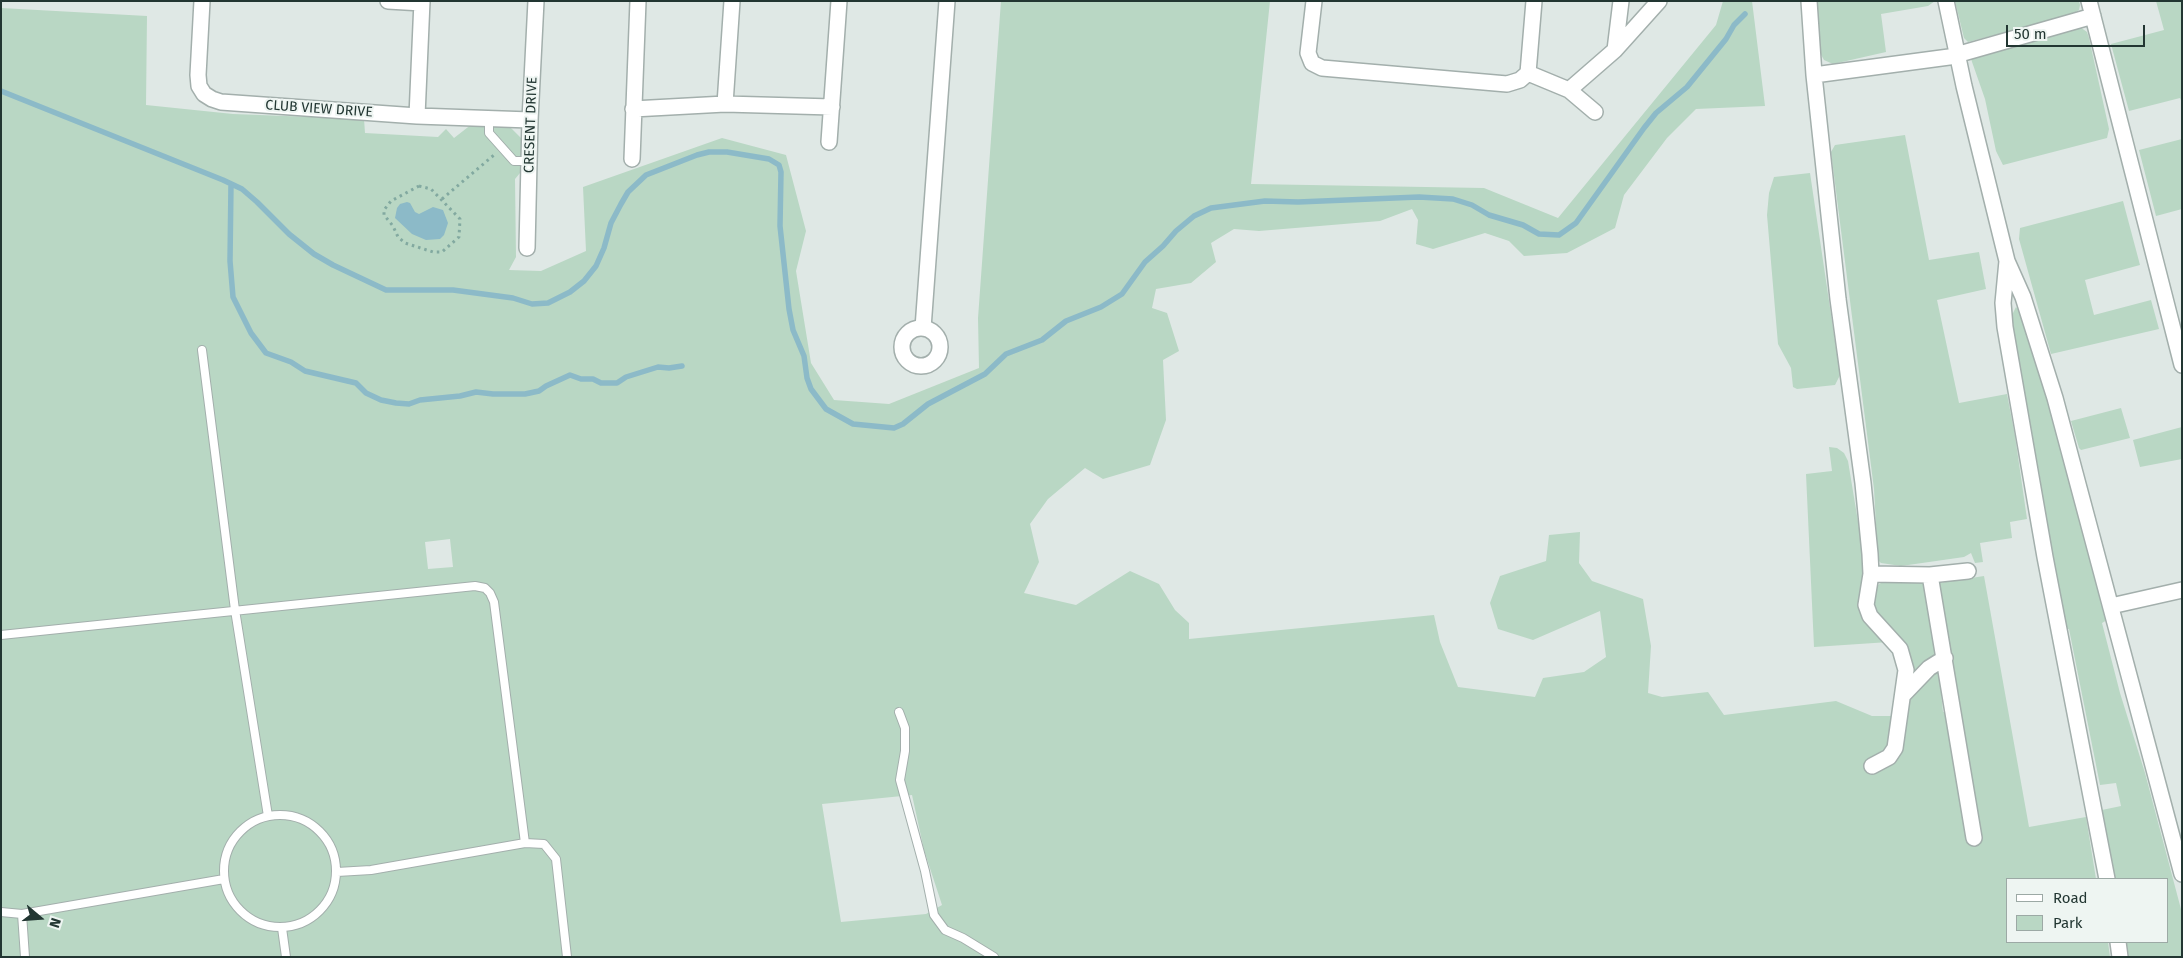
<!DOCTYPE html>
<html>
<head>
<meta charset="utf-8">
<style>
	body { margin:0 }
	#map { position:relative; width:2183px; height:958px; overflow:hidden; background:#dfe8e5; font-family:"Fira Sans",sans-serif }
	canvas { display:block }
	.frame { position:absolute; inset:0; border:2px solid #223632; pointer-events:none }
	.legend { position:absolute; left:2006px; top:878px; width:162px; height:65px; box-sizing:border-box; background:#eef5f2; border:1px solid #9ca9a5; margin:0; padding:6px 9px; list-style:none; font-size:15px; color:#223632 }
	.legend li { display:flex; align-items:center; gap:10px; height:25px }
	.legend b { width:25px; border:1px solid #9ca9a5 }
	.north { position:absolute; left:15px; top:893px; width:50px; height:50px; -webkit-text-stroke:4px #eef5f2; paint-order:stroke; rotate:108deg; font-size:14px; font-weight:700; line-height:20px; text-align:center; color:#223632 }
	.north::after { content:''; display:block; margin:auto; width:18px; height:22px; background:#223632; clip-path:polygon(50% 0,100% 100%,50% 72%,0 100%) }
	.scale { position:absolute; left:2006px; top:25px; width:139px; height:22px; box-sizing:border-box; border:2px solid #223632; border-top:0; padding-left:6px; font-size:15px; line-height:18px; white-space:nowrap; color:#223632; -webkit-text-stroke:4px #eef5f2; paint-order:stroke }
</style>
</head>
<body>
<div id="map">
<canvas width="2183" height="958"></canvas>
<div class="frame"></div>
<ul class="legend">
<li><b style="height:6px;background:#fff"></b>Road</li>
<li><b style="height:14px;background:#b9d7c4"></b>Park</li>
</ul>
<div class="north">N</div>
<div class="scale">50 m</div>
</div>
<script>
const context = document.querySelector('canvas').getContext('2d');
context.lineJoin = 'round';
function paint(path, color) {
  context.fillStyle = color;
  context.fill(path, 'evenodd');
}
function poly(rows) {
  const path = new Path2D();
  for (const r of rows) {
    if (r.length === 3) {
      path.moveTo(r[0] + r[2], r[1]);
      path.arc(r[0], r[1], r[2], 0, 2 * Math.PI);
      continue;
    }
    path.moveTo(r[0], r[1]);
    for (let i = 2; i < r.length; i += 2) path.lineTo(r[i], r[i + 1]);
  }
  return path;
}
function trace(path, color, width, dash) {
  context.strokeStyle = color;
  context.lineWidth = width;
  context.lineCap = dash ? 'butt' : 'round';
  context.setLineDash(dash || []);
  context.stroke(path);
}
function drawText(font, color, halo, rows, align = 'center') {
  context.font = font + ' "Fira Sans",sans-serif';
  context.lineWidth = 4;
  context.setLineDash([]);
  context.textBaseline = 'middle';
  context.strokeStyle = halo;
  context.fillStyle = color;
  for (const [text, x, y, turn = 0] of rows) {
    context.save();
    context.translate(x, y);
    context.rotate((+turn || 0) * Math.PI / 180);
    context.textAlign = isNaN(turn) ? turn : align;
    if (halo) context.strokeText(text, 0, 0);
    context.fillText(text, 0, 0);
    context.restore();
  }
}
paint(poly([
	[1001,1,1270,1,1251,184,1484,188,1558,218,1716,25,1723,1,1752,1,1765,106,1696,109,1667,138,1624,195,1615,228,1567,253,1524,256,1509,241,1485,233,1433,249,1416,244,1418,220,1412,209,1380,221,1259,231,1234,229,1211,243,1216,262,1191,283,1156,289,1152,308,1167,313,1179,351,1163,360,1166,420,1150,465,1103,479,1085,468,1048,499,1030,524,1039,562,1024,593,1076,605,1130,571,1159,584,1175,610,1189,623,1189,639,1434,615,1440,642,1458,687,1535,697,1543,678,1584,672,1606,657,1600,611,1533,640,1498,629,1490,603,1500,576,1546,561,1549,535,1580,532,1579,563,1592,581,1643,599,1651,646,1648,693,1662,697,1708,692,1724,715,1836,701,1872,716,1891,716,1893,724,1890,763,1906,700,1934,671,1939,672,1943,712,1958,707,1939,583,1984,576,2029,827,2086,817,2096,879,2007,879,2007,942,2108,942,2110,957,1,957,1,8,147,16,146,105,233,114,364,119,365,133,438,137,446,129,454,138,472,124,508,125,522,139,520,173,515,179,516,257,509,270,541,271,586,251,583,187,722,138,786,155,806,231,796,271,811,363,834,400,889,404,979,368,978,318],
	[450,539,453,567,428,569,425,542],
	[912,795,924,850,942,905,926,914,841,922,822,804],
	[1816,1,1935,1,1928,6,1881,14,1886,52,1833,64,1824,60,1818,49],
	[1955,1,2079,1,2080,5,2079,10,2071,15,1968,42,1964,38],
	[2156,1,2182,1,2182,103,2180,98,2129,111,2111,44,2164,30],
	[2080,27,2087,32,2089,38,2109,129,2107,138,2003,165,1996,151,1985,99,1971,59,1973,56],
	[1905,135,1929,260,1979,252,1986,289,1937,300,1959,403,2007,394,2015,436,2027,519,2010,522,2012,538,1980,543,1983,562,1975,563,1971,553,1964,557,1901,566,1881,563,1878,560,1874,489,1831,152,1835,145],
	[2182,139,2182,209,2156,216,2139,150],
	[1810,173,1840,375,1835,385,1797,389,1793,387,1791,368,1778,344,1767,215,1769,193,1774,177],
	[2123,201,2140,265,2085,280,2094,315,2151,300,2159,329,2051,354,2019,239,2020,228],
	[2016,307,2021,312,2048,402,2104,610,2107,620,2102,623,2120,693,2145,773,2182,913,2182,957,2129,957,2126,942,2167,942,2167,879,2115,879,2102,810,2121,806,2116,783,2100,785,2069,629,2067,629,2054,578,2040,478,2015,338,2012,315],
	[2121,408,2130,438,2081,450,2079,448,2071,421],
	[2182,427,2182,459,2140,467,2133,440],
	[1829,447,1837,448,1844,453,1848,461,1863,552,1864,577,1861,597,1889,642,1814,647,1806,474,1832,471],
	[1915,580,1923,583,1928,591,1938,658,1910,681,1873,608,1875,587,1881,583]
]), '#b9d7c4');
paint(poly([
	[407,202,410,203,415,212,419,214,433,207,443,210,448,223,444,235,440,239,426,240,412,234,395,218,397,208,400,204]
]), '#8cbac8');
trace(poly([
	[1,91,223,180,242,189,257,202,289,234,314,254,333,265,386,290,453,290,513,298,532,304,548,303,570,292,584,281,596,266,604,248,611,223,621,204,628,192,646,175,697,155,709,152,727,152,769,159,779,165,781,172,780,226,789,309,793,330,804,356,807,378,811,389,826,409,853,424,894,428,903,424,928,404,985,374,1006,354,1042,340,1066,321,1101,307,1122,294,1145,262,1163,246,1176,231,1194,216,1211,208,1265,201,1298,202,1419,197,1453,199,1472,205,1489,215,1523,225,1539,234,1559,235,1576,223,1644,128,1656,113,1687,87,1726,39,1734,25,1745,14],
	[231,184,230,261,233,297,251,333,266,353,291,362,305,371,356,383,366,393,381,400,396,403,409,404,420,400,460,396,476,392,493,394,525,394,539,391,546,386,570,375,581,379,593,379,601,383,617,383,626,377,658,367,669,368,682,366]
]), '#8cbac8', 5.5);
const service = poly([
	[489,118,489,133,514,161,529,161],
	[202,350,235,610,268,816],
	[1,635,475,586,485,588,490,593,494,602,525,843],
	[899,712,905,728,905,751,900,780,925,871,934,915,945,930,963,938,994,957],
	[280,871,56],
	[337,872,371,870,525,843,544,844,556,859,567,957],
	[1,912,22,914,224,879],
	[22,914,25,957],
	[282,928,286,957]
]);
const minor = poly([
	[202,1,198,75,199,86,204,94,212,99,221,102,417,116,530,120],
	[388,1,422,3],
	[1314,1,1308,53,1312,63,1322,68,1507,84,1520,80,1528,73,1534,1],
	[1809,1,1814,75,1838,299,1863,483,1870,554,1871,574,1866,605,1870,616,1900,649,1906,670,1895,748,1889,757,1872,766],
	[1946,1,1964,86,2007,261,2003,303,2005,327,2045,557,2107,879],
	[2089,1,2182,365],
	[1615,50,1621,1],
	[1528,73,1569,90,1595,112],
	[1814,75,1949,57,2093,16],
	[1569,90,1615,50,1659,1],
	[725,104,732,1],
	[633,109,725,104,832,107],
	[417,116,422,1],
	[829,142,839,1],
	[632,159,638,1],
	[527,248,530,120,536,1],
	[2007,261,2023,297,2055,398,2182,874],
	[921,347,19],
	[923,328,947,1],
	[1871,574,1930,575,1968,571],
	[1930,575,1974,838],
	[2111,606,2182,590],
	[1904,694,1929,668,1945,658],
	[2118,942,2120,957]
]);
trace(service, '#a3afac', 10);
trace(minor, '#a3afac', 18);
trace(poly([
	[419,186,431,189,460,219,459,237,442,252,433,252,405,243,398,237,393,226,384,215,384,210,391,201,419,186],
	[442,199,494,155]
]), '#82a9a0', 3, [2.5, 4]);
trace(service, '#fff', 8);
trace(minor, '#fff', 15);
drawText('14px', '#223632', '#eef5f2', [
	["CLUB VIEW DRIVE",319,109,4],
	["CRESENT DRIVE",531,125,-88]
]);
</script>
</body>
</html>
